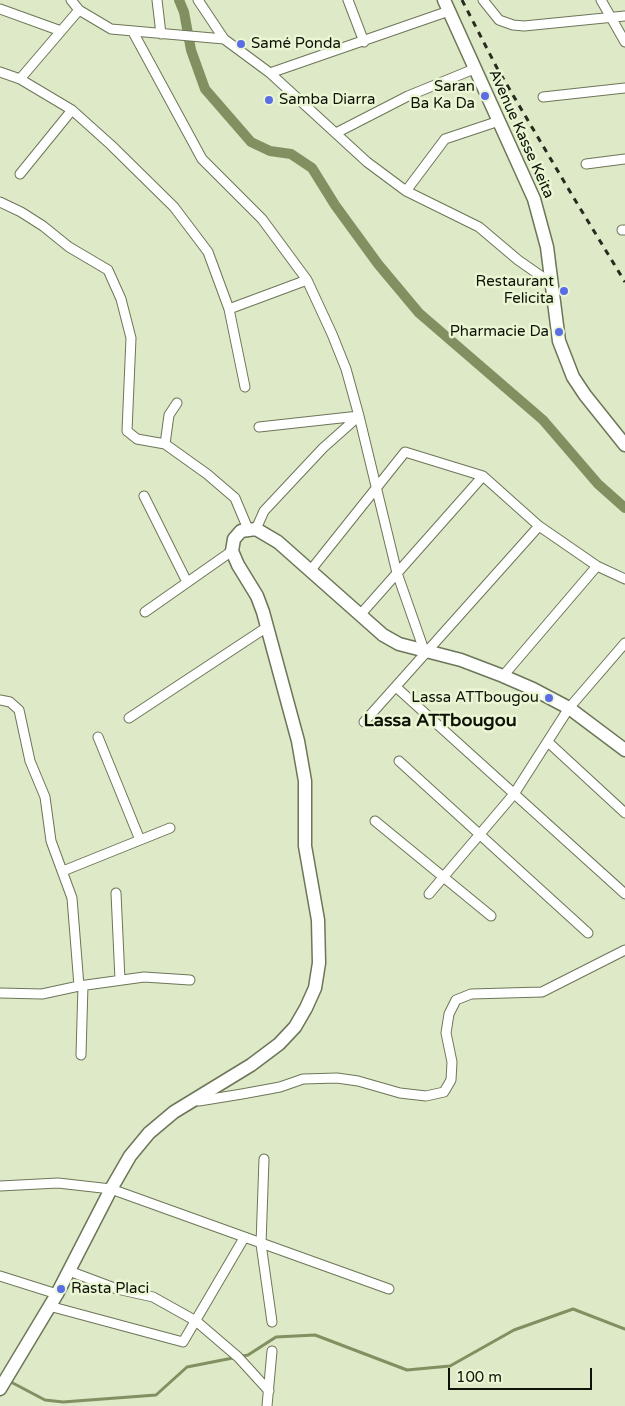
<!DOCTYPE html>
<html>
<head>
<meta charset="utf-8">
<style>
	body { margin:0 }
	#map { position:relative; width:625px; height:1406px; overflow:hidden; background:#dde9c7; font-family:"Varela Round",sans-serif }
	canvas { display:block }
	.scale { position:absolute; left:448px; top:1368px; width:144px; height:22px; box-sizing:border-box; border:2px solid #0f1307; border-top:0; padding-left:6px; font-size:15px; line-height:18px; white-space:nowrap; color:#0f1307; -webkit-text-stroke:4px #eaf6d4; paint-order:stroke }
</style>
</head>
<body>
<div id="map">
<canvas width="625" height="1406"></canvas>
<div class="scale">100 m</div>
</div>
<script>
const context = document.querySelector('canvas').getContext('2d');
context.lineJoin = 'round';
function poly(rows) {
  const path = new Path2D();
  for (const r of rows) {
    path.moveTo(r[0], r[1]);
    for (let i = 2; i < r.length; i += 2) path.lineTo(r[i], r[i + 1]);
  }
  return path;
}
function trace(path, color, width, dash) {
  context.strokeStyle = color;
  context.lineWidth = width;
  context.lineCap = dash ? 'butt' : 'round';
  context.setLineDash(dash || []);
  context.stroke(path);
}
function drawText(font, color, halo, rows, align = 'center') {
  context.font = font + ' "Varela Round",sans-serif';
  context.lineWidth = 5;
  context.setLineDash([]);
  context.textBaseline = 'middle';
  context.strokeStyle = halo;
  context.fillStyle = color;
  for (const [text, x, y, turn = 0] of rows) {
    context.save();
    context.translate(x, y);
    context.rotate((+turn || 0) * Math.PI / 180);
    context.textAlign = isNaN(turn) ? turn : align;
    if (halo) context.strokeText(text, 0, 0);
    context.fillText(text, 0, 0);
    context.restore();
  }
}
trace(poly([
	[9,1381,45,1400,63,1402,156,1395,187,1367,248,1355,276,1337,315,1335,407,1370,450,1366,514,1330,573,1309,625,1329]
]), '#809060', 3);
trace(poly([
	[179,0,184,12,191,50,205,89,251,142,270,151,291,154,312,168,335,205,378,264,419,313,543,420,598,484,625,508]
]), '#809060', 10);
const street = poly([
	[71,0,79,10,111,29,224,39],
	[157,0,161,34],
	[198,0,224,39,270,73,367,162,406,191,479,227,518,260,551,283],
	[348,0,364,42],
	[483,0,499,20,513,25,524,26,625,16],
	[601,0,625,42],
	[0,9,61,31],
	[133,32,202,159,262,219,307,280,332,334,346,369,359,416,397,573,424,650],
	[0,72,20,79,72,110,111,145,174,207,208,252,229,309,245,387],
	[270,73,449,11],
	[20,79,79,10],
	[543,97,625,88],
	[336,133,408,96,474,69],
	[586,164,625,159],
	[20,174,72,110],
	[406,191,445,139,499,121],
	[0,202,21,212,43,226,69,247,108,270,121,299,131,338,127,431,137,439,165,444],
	[622,230,625,230],
	[229,309,307,280],
	[177,403,169,415,165,444,207,474,235,498,248,529],
	[144,496,187,582],
	[256,529,264,511,323,448,359,416,259,427],
	[310,571,405,452,483,476,539,526,597,566,625,579],
	[145,612,232,551],
	[360,615,483,476],
	[503,676,597,566],
	[396,687,625,894],
	[0,700,10,702,19,710,30,761,45,797,51,841,72,898,79,986],
	[129,718,267,627],
	[364,722,539,526],
	[98,737,140,840],
	[548,742,625,813],
	[399,761,588,933],
	[375,821,491,916],
	[63,871,170,828],
	[116,893,120,980],
	[429,894,514,794,569,708,625,643],
	[0,993,42,994,79,986,144,977,190,980],
	[81,1055,83,985],
	[193,1100,199,1101,242,1094,280,1087,303,1079,337,1078,358,1081,400,1093,426,1096,444,1092,451,1080,452,1062,446,1033,449,1014,456,1000,471,994,542,992,625,950],
	[264,1159,261,1244,272,1322],
	[0,1186,58,1183,111,1189,389,1289],
	[69,1271,117,1289,153,1297,196,1321,238,1357,269,1391],
	[0,1276,57,1294],
	[49,1306,183,1342,244,1238],
	[267,1406,272,1351]
]);
const secondary = poly([
	[444,0,534,199,547,247,559,341,573,377,585,395,625,445],
	[0,1389,57,1294,111,1189,130,1156,149,1133,174,1112,251,1065,279,1044,295,1027,306,1008,315,988,319,963,318,920,305,846,305,781,298,741,263,612,257,596,238,565,232,551,234,539,241,531,256,529,278,542,383,635,399,644,461,660,503,676,533,689,569,708,625,750]
]);
trace(street, '#6c7658', 11);
trace(secondary, '#6c7658', 15);
trace(street, '#fff', 9);
trace(secondary, '#fff', 12);
trace(poly([
	[462,0,497,68,572,195,625,282]
]), '#262b1d', 3, [6, 6]);
for (const [x, y, r, color] of [
	[241,44,5,"#5b6de4"],
	[485,96,5,"#5b6de4"],
	[269,100,5,"#5b6de4"],
	[564,291,5,"#5b6de4"],
	[559,332,5,"#5b6de4"],
	[549,698,5,"#5b6de4"],
	[61,1289,5,"#5b6de4"]
]) {
  const dot = new Path2D();
  dot.arc(x, y, r, 0, 2 * Math.PI);
  context.fillStyle = color;
  context.fill(dot);
  trace(dot, '#eaf6d4', 2);
}
drawText('15px', '#0f1307', '#eaf6d4', [
	["Samé Ponda",251,44,"left"],
	["Saran",475,87],
	["Ba Ka Da",475,104],
	["Samba Diarra",279,100,"left"],
	["Restaurant",554,282],
	["Felicita",554,299],
	["Pharmacie Da",549,332],
	["Lassa ATTbougou",539,698],
	["Rasta Placi",71,1289,"left"]
], 'right');
drawText('15px', '#0f1307', '#eaf6d4', [
	["Avenue Kasse Keita",521,134,66]
]);
drawText('bold 18px', '#0f1307', '#eaf6d4', [
	["Lassa ATTbougou",440,721]
]);
</script>
</body>
</html>
